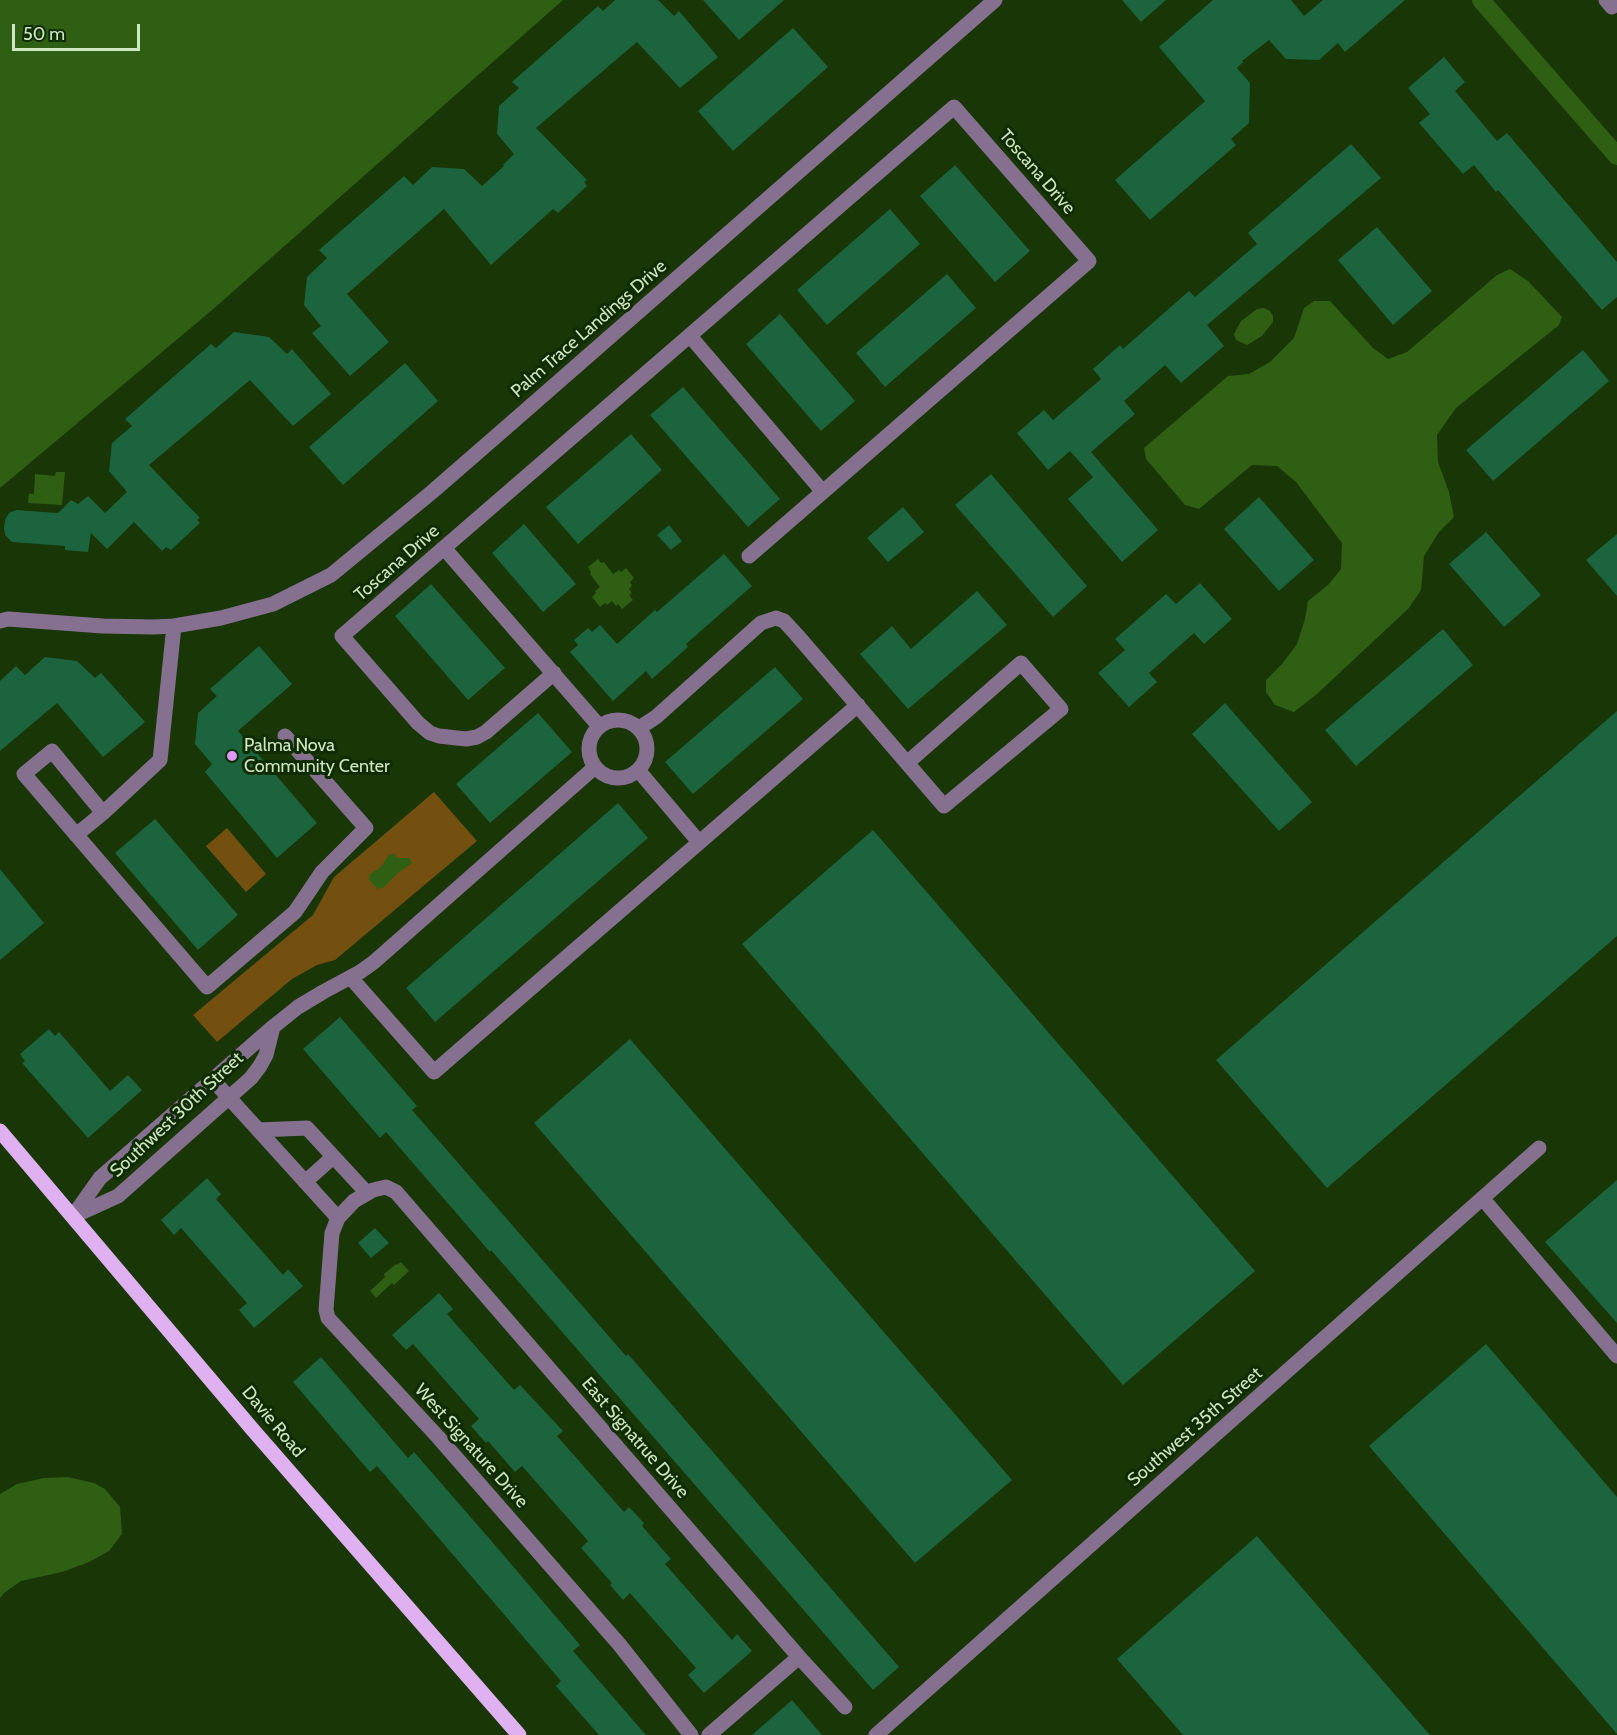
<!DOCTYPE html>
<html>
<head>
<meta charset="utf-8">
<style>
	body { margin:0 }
	#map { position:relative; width:1617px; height:1735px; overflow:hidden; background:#183606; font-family:Cabin,sans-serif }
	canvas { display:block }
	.scale { position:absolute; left:12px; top:24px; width:128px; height:27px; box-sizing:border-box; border:3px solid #cfe6c5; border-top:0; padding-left:8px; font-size:18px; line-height:21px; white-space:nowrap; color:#cfe6c5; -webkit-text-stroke:4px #0e2c00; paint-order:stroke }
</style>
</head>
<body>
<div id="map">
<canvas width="1617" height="1735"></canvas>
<div class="scale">50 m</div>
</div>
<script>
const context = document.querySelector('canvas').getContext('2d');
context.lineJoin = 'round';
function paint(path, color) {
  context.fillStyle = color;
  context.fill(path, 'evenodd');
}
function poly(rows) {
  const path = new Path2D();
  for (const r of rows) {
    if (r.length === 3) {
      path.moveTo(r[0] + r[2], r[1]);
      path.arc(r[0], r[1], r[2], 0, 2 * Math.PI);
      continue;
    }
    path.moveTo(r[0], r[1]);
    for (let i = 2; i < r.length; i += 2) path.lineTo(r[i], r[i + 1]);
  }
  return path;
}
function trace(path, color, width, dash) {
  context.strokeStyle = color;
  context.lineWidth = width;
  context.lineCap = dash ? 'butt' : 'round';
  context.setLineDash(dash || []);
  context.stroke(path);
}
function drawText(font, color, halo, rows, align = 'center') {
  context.font = font + ' Cabin,sans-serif';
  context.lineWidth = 6;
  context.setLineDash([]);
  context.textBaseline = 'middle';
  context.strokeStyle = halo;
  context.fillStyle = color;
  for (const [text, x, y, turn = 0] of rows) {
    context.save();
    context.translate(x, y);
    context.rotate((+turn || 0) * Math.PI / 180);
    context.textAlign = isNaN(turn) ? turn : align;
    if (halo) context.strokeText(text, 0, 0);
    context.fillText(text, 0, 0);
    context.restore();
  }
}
paint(poly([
	[434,792,477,841,335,960,317,965,292,979,217,1042,193,1015,313,915,334,877],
	[227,828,266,874,246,892,206,846]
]), '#734f10');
paint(poly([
	[0,0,563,0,211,311,0,488],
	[1510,269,1528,281,1562,317,1559,325,1456,408,1437,435,1438,462,1449,492,1454,517,1439,532,1424,556,1421,590,1409,608,1317,694,1294,712,1275,705,1266,692,1266,680,1282,664,1297,644,1305,619,1308,601,1329,584,1341,569,1342,543,1296,482,1277,466,1252,465,1199,509,1185,505,1146,459,1144,448,1228,376,1249,374,1270,362,1294,338,1304,308,1314,301,1330,301,1373,348,1388,359,1407,352,1497,275],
	[1264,308,1270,311,1273,316,1273,322,1262,336,1247,345,1236,340,1234,334,1241,321,1257,309],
	[56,472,65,472,62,505,28,503,29,494,34,494,35,474,55,476],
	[598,559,601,563,604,562,613,574,619,570,621,572,626,568,634,578,630,582,632,586,629,589,632,593,629,595,633,600,622,609,618,604,616,606,612,601,607,605,605,603,600,607,592,597,596,593,595,591,600,587,590,574,591,572,588,567],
	[394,853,397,858,409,858,412,863,398,873,384,887,378,889,369,880,370,874,381,867,388,856],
	[401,1262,409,1271,394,1285,392,1283,376,1298,370,1291,385,1277,384,1274,396,1264,397,1265],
	[68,1477,94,1483,105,1489,120,1507,122,1534,109,1551,89,1562,62,1572,21,1581,4,1593,0,1598,0,1494,17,1484,44,1478]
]), '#2f5f12');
trace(poly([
	[1481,0,1617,156]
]), '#2f5f12', 18);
paint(poly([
	[615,0,658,0,674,16,679,11,718,57,680,88,637,42,536,128,587,180,584,182,587,186,558,213,553,209,491,265,444,209,347,294,389,342,350,376,312,333,321,326,304,305,307,277,327,258,319,250,404,176,413,185,432,167,464,169,482,186,504,166,503,165,514,154,497,134,499,106,519,88,512,82,598,6,603,11],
	[703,0,784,0,739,40],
	[1122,0,1166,0,1141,22],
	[1213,0,1291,0,1304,16,1323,0,1405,0,1345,52,1338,43,1319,60,1286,59,1269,40,1242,61,1243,62,1237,68,1250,83,1249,123,1231,139,1236,145,1150,220,1115,180,1205,101,1159,47],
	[793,28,828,67,733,151,698,111],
	[1444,57,1465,82,1455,91,1497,141,1507,133,1617,262,1617,297,1602,310,1498,190,1496,192,1474,165,1463,174,1419,123,1430,114,1408,88],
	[1351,144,1381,178,1207,325,1224,346,1181,383,1165,365,1124,401,1135,414,1091,452,1158,530,1122,562,1068,499,1093,477,1070,451,1048,470,1017,433,1044,410,1053,420,1101,379,1093,369,1120,345,1123,349,1189,291,1195,297,1257,244,1248,233],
	[955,165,1030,251,995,282,920,196],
	[890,209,920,244,827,325,797,290],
	[1377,227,1432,291,1393,325,1338,260],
	[947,274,976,308,885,387,856,353],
	[780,314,855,401,821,431,746,344],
	[234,332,269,337,287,354,292,349,331,394,293,426,250,380,149,465,200,518,197,520,200,523,171,550,166,547,162,551,134,522,107,549,91,533,88,552,65,550,65,546,12,542,5,535,4,528,5,520,9,513,16,510,58,513,71,500,78,504,88,496,105,513,127,492,109,471,112,443,132,426,125,419,211,344,216,348],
	[1583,350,1609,381,1493,481,1466,450],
	[405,363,438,401,343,485,309,447],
	[683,387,780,499,748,527,650,415],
	[631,434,662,470,578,544,546,507],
	[991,474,1087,586,1053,617,955,505],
	[1259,497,1314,560,1279,591,1224,529],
	[903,507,924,532,888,562,867,538],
	[524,524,576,584,543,612,492,553],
	[669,525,682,541,671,550,657,535],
	[1486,532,1541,595,1504,627,1449,564],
	[1617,534,1617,596,1586,560],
	[724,554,752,586,686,644,688,647,652,679,646,671,613,701,570,652,578,645,574,640,588,628,592,632,600,625,617,644,655,610,657,612],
	[1200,583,1232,619,1204,644,1194,633,1149,673,1157,682,1129,707,1098,673,1125,650,1115,639,1166,594,1176,604],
	[431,584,505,668,468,700,395,616],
	[977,591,1007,625,908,709,860,654,892,626,911,649],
	[1443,629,1473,665,1356,766,1325,730],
	[259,646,292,684,238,731,317,823,277,858,205,772,212,764,195,744,198,713,217,696,210,689],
	[45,657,77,661,95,678,101,673,145,722,103,757,57,703,0,751,0,681,16,666,25,675],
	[775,667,803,699,693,794,665,762],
	[1225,703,1312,802,1279,831,1192,734],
	[1617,711,1617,936,1327,1188,1216,1060],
	[538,713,572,752,490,823,456,784],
	[618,803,648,838,435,1022,406,988],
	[155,819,238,915,198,950,115,853],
	[873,830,1255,1271,1123,1385,742,944],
	[0,869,44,923,0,960],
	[340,1017,417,1106,412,1110,626,1356,628,1354,713,1452,899,1667,873,1690,491,1250,490,1252,386,1132,380,1138,303,1049],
	[49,1029,55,1036,59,1032,110,1091,128,1075,142,1090,88,1138,22,1063,25,1061,20,1054],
	[630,1039,1012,1480,915,1563,534,1123],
	[207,1178,221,1194,216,1199,283,1275,288,1269,303,1286,254,1328,239,1310,247,1303,181,1228,174,1235,161,1220],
	[1617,1180,1617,1323,1545,1242],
	[375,1228,389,1243,371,1258,358,1243],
	[439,1293,453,1309,447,1314,514,1390,520,1385,563,1431,557,1436,624,1512,629,1507,644,1523,642,1526,671,1559,665,1564,732,1640,737,1634,752,1651,704,1693,688,1675,696,1668,630,1593,623,1600,610,1585,612,1583,581,1548,588,1541,522,1466,515,1472,488,1441,486,1443,471,1426,479,1419,413,1344,406,1350,392,1335],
	[1486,1344,1617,1497,1617,1734,1369,1446],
	[321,1357,408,1458,414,1452,494,1544,580,1645,573,1651,646,1735,599,1735,556,1686,561,1681,377,1466,370,1472,293,1382],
	[1257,1536,1430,1735,1183,1735,1117,1659],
	[792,1700,822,1735,752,1735]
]), '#1b643e');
trace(poly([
	[1606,0,1612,7,1617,3],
	[690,336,823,492],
	[444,548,599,726],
	[0,621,8,619,103,626,153,627,174,626,221,618,273,604,331,575,432,492,509,425,995,0],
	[554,673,486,732,477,737,466,739,439,736,430,733,418,723,342,636,954,107,1089,261,749,556],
	[618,749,29],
	[639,728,656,717,761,623,776,618,784,621,796,634,944,806,1061,709,1021,663,907,763],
	[638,770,699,842],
	[103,813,52,751,24,774,207,987,295,912,322,872,366,828,285,736],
	[76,835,103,813,160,760,174,626],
	[351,978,434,1072,858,705],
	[213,1080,338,1218],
	[258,1130,307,1128,367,1193],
	[305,1182,333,1157],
	[1483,1199,1617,1356],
	[73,1216,100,1178,273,1027,298,1007,323,992,360,972,374,962,595,767],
	[74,1216,118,1196,251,1078,260,1066,266,1055,273,1027],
	[691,1735,619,1644,438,1437,328,1318,326,1310,332,1233,338,1218,354,1201,373,1190,386,1187,396,1192,799,1657,845,1707],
	[709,1735,799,1657],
	[876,1735,1539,1148]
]), '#86708f', 15);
trace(poly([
	[0,1131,253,1430,519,1735]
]), '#dfb1f1', 15);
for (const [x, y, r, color] of [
	[232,756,6,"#dc99f5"]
]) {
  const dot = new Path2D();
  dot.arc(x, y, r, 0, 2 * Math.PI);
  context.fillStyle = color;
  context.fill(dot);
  trace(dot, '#0e2c00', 2);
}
drawText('18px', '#cfe6c5', '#0e2c00', [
	["Toscana Drive",1037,172,49],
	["Palm Trace Landings Drive",589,329,-41],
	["Toscana Drive",397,563,-41],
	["Southwest 30th Street",177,1115,-43],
	["Davie Road",273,1422,50],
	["Southwest 35th Street",1195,1427,-41],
	["East Signatrue Drive",635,1438,49],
	["West Signature Drive",471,1446,48]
]);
drawText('18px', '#cfe6c5', '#0e2c00', [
	["Palma Nova",244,746],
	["Community Center",244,767]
], 'left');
</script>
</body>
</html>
